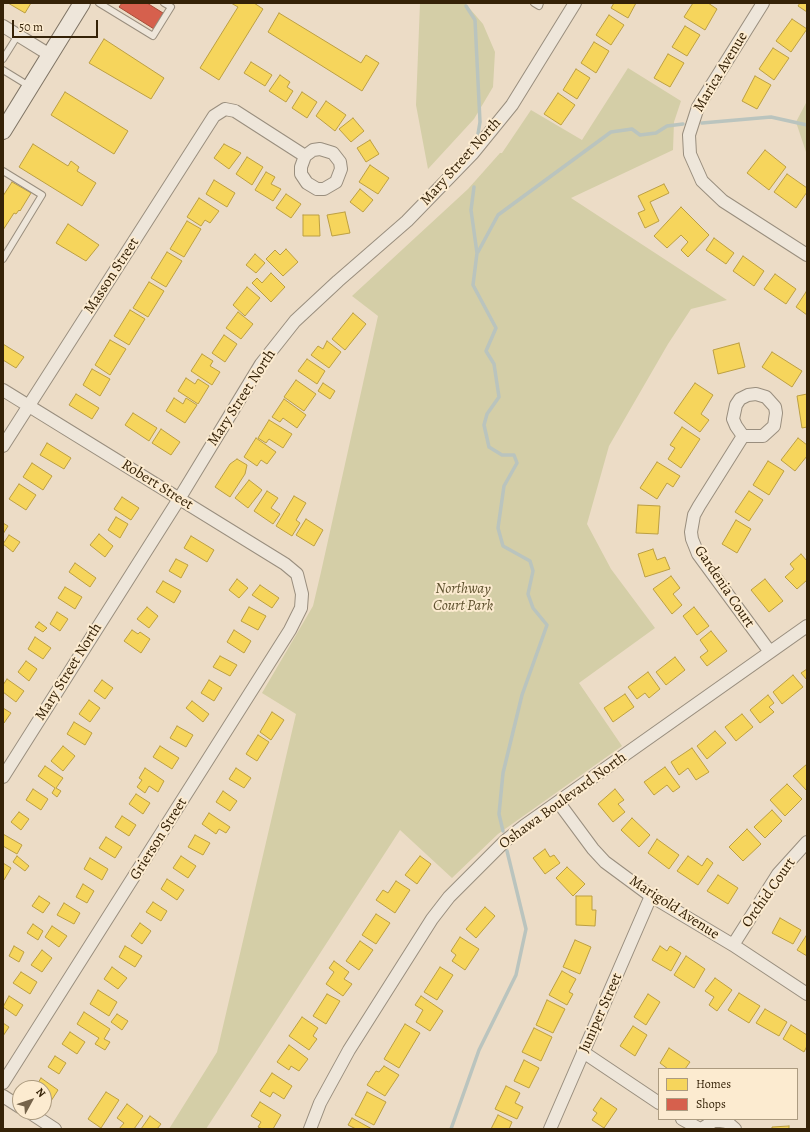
<!DOCTYPE html>
<html>
<head>
<meta charset="utf-8">
<style>
	body { margin:0 }
	#map { position:relative; width:810px; height:1132px; overflow:hidden; background:#ecdcc6; font-family:Alegreya,serif }
	canvas { display:block }
	.frame { position:absolute; inset:0; border:4px solid #352207; pointer-events:none }
	.legend { position:absolute; left:658px; top:1068px; width:140px; height:52px; box-sizing:border-box; background:#fcebd0; border:1px solid #ac9b80; margin:0; padding:5px 7px; list-style:none; font-size:12px; color:#352207 }
	.legend li { display:flex; align-items:center; gap:8px; height:20px }
	.legend b { width:20px; border:1px solid #ac9b80 }
	.north { position:absolute; left:12px; top:1080px; width:40px; height:40px; box-sizing:border-box; background:#fcebd0; border:1px solid #ac9b80; border-radius:50%; rotate:50deg; font-size:11px; font-weight:700; line-height:16px; text-align:center; color:#352207 }
	.north::after { content:''; display:block; margin:auto; width:14px; height:18px; background:#75634a; clip-path:polygon(50% 0,100% 100%,50% 72%,0 100%) }
	.scale { position:absolute; left:12px; top:20px; width:86px; height:18px; box-sizing:border-box; border:2px solid #352207; border-top:0; padding-left:5px; font-size:12px; line-height:14px; white-space:nowrap; color:#352207; -webkit-text-stroke:3px #fcebd0; paint-order:stroke }
</style>
</head>
<body>
<div id="map">
<canvas width="810" height="1132"></canvas>
<div class="frame"></div>
<ul class="legend">
<li><b style="height:11px;background:#f6d55c"></b>Homes</li>
<li><b style="height:11px;background:#d6604d"></b>Shops</li>
</ul>
<div class="north">N</div>
<div class="scale">50 m</div>
</div>
<script>
const context = document.querySelector('canvas').getContext('2d');
context.lineJoin = 'round';
function paint(path, color) {
  context.fillStyle = color;
  context.fill(path, 'evenodd');
}
function poly(rows) {
  const path = new Path2D();
  for (const r of rows) {
    path.moveTo(r[0], r[1]);
    for (let i = 2; i < r.length; i += 2) path.lineTo(r[i], r[i + 1]);
  }
  return path;
}
function trace(path, color, width, dash) {
  context.strokeStyle = color;
  context.lineWidth = width;
  context.lineCap = dash ? 'butt' : 'round';
  context.setLineDash(dash || []);
  context.stroke(path);
}
function drawText(font, color, halo, rows, align = 'center') {
  context.font = font + ' Alegreya,serif';
  context.lineWidth = 4;
  context.setLineDash([]);
  context.textBaseline = 'middle';
  context.strokeStyle = halo;
  context.fillStyle = color;
  for (const [text, x, y, turn = 0] of rows) {
    context.save();
    context.translate(x, y);
    context.rotate((+turn || 0) * Math.PI / 180);
    context.textAlign = isNaN(turn) ? turn : align;
    if (halo) context.strokeText(text, 0, 0);
    context.fillText(text, 0, 0);
    context.restore();
  }
}
paint(poly([
	[420,3,465,3,483,24,495,52,493,87,474,119,428,169,416,105],
	[628,68,681,101,674,122,673,150,571,198,727,300,691,309,668,344,609,446,587,524,611,569,655,628,579,683,622,746,498,834,452,878,400,830,206,1129,169,1129,217,1052,296,714,262,693,313,606,321,572,378,316,352,296,468,189,500,153,502,153,531,110,582,140],
	[807,101,807,155,796,122]
]), '#d4cea7');
const homes = poly([
	[8,3,31,3,25,13,8,3],
	[231,3,254,3,263,9,219,80,200,68,238,7,231,3],
	[614,3,636,3,628,18,611,8,614,3],
	[693,3,708,3,717,9,705,30,684,17,693,3],
	[800,3,807,3,807,12,798,6,800,3],
	[279,13,361,63,366,55,379,63,362,91,268,32,279,13],
	[609,15,624,25,611,45,596,35,609,15],
	[792,19,807,29,791,52,776,41,792,19],
	[685,26,700,35,687,56,672,47,685,26],
	[104,39,164,78,151,99,89,63,104,39],
	[594,42,609,51,596,73,581,63,594,42],
	[773,48,789,58,774,80,759,69,773,48],
	[668,54,684,63,670,87,654,78,668,54],
	[251,62,272,75,265,86,244,73,251,62],
	[576,69,590,78,577,99,563,90,576,69],
	[280,75,290,82,287,87,293,91,286,102,269,91,280,75],
	[755,76,771,85,757,109,742,101,755,76],
	[65,92,128,131,114,154,51,115,65,92],
	[302,92,317,102,307,118,292,108,302,92],
	[558,93,575,105,561,125,544,114,558,93],
	[326,101,346,115,335,131,316,116,326,101],
	[353,118,364,131,351,142,339,129,353,118],
	[370,140,379,154,366,162,357,148,370,140],
	[33,144,68,166,71,161,79,167,77,171,96,183,82,206,19,167,33,144],
	[224,144,241,153,229,169,214,158,224,144],
	[765,150,786,167,769,190,747,173,765,150],
	[247,157,263,167,252,185,236,174,247,157],
	[370,165,389,178,378,194,359,182,370,165],
	[266,172,275,177,271,184,281,189,273,201,255,190,266,172],
	[787,174,807,188,807,192,796,208,774,192,787,174],
	[214,180,235,193,227,207,206,194,214,180],
	[12,182,31,193,20,211,19,210,16,214,14,213,3,230,3,196,12,182],
	[664,184,669,193,650,202,659,221,645,228,638,213,645,210,638,196,664,184],
	[360,189,373,200,363,212,350,202,360,189],
	[286,194,301,204,291,218,276,208,286,194],
	[199,198,219,211,210,223,205,220,201,226,187,217,199,198],
	[681,207,709,235,688,257,681,250,688,242,681,235,667,248,654,236,681,207],
	[345,212,350,233,332,236,327,215,345,212],
	[303,215,319,215,320,236,303,236,303,215],
	[187,221,201,229,184,257,170,249,187,221],
	[68,224,99,245,86,261,56,243,68,224],
	[714,238,734,253,726,264,706,250,714,238],
	[286,249,298,262,283,276,266,259,275,250,280,255,286,249],
	[167,252,182,261,166,287,151,278,167,252],
	[255,254,265,263,256,273,246,265,255,254],
	[743,256,764,271,754,286,733,271,743,256],
	[271,273,285,287,271,302,252,283,257,278,262,283,271,273],
	[775,274,796,289,786,304,764,289,775,274],
	[149,282,164,291,148,317,133,308,149,282],
	[247,287,260,298,245,316,233,305,247,287],
	[806,292,807,293,807,315,796,307,806,292],
	[130,310,145,319,129,345,114,336,130,310],
	[238,312,253,324,241,339,226,328,238,312],
	[353,313,366,324,345,350,332,339,353,313],
	[224,335,237,344,225,362,212,353,224,335],
	[110,340,126,349,110,375,95,365,110,340],
	[327,341,341,352,329,368,311,355,318,346,323,349,327,341],
	[739,343,745,367,718,374,713,350,739,343],
	[3,344,24,357,16,368,3,360,3,344],
	[772,352,802,371,792,387,762,367,772,352],
	[202,354,213,361,210,366,220,372,212,385,191,371,202,354],
	[307,359,325,371,317,384,298,371,307,359],
	[92,369,110,379,100,396,83,385,92,369],
	[186,378,195,384,198,379,209,386,198,404,178,391,186,378],
	[296,380,316,394,304,411,284,397,296,380],
	[323,383,335,391,330,399,318,391,323,383],
	[695,383,713,395,701,414,709,420,700,432,674,413,695,383],
	[76,394,99,408,92,419,69,405,76,394],
	[807,394,807,427,802,428,797,396,807,394],
	[174,398,183,404,186,398,197,405,185,423,166,411,174,398],
	[284,399,306,415,297,428,283,418,280,422,272,417,284,399],
	[133,413,157,428,149,441,125,425,133,413],
	[269,420,292,434,283,448,269,439,266,443,258,438,269,420],
	[682,427,700,439,681,468,668,459,675,448,670,445,682,427],
	[161,429,180,442,171,455,152,443,161,429],
	[256,438,276,452,267,464,261,460,257,466,244,457,256,438],
	[798,438,807,445,807,456,795,471,781,460,798,438],
	[47,443,71,458,64,469,40,455,47,443],
	[237,459,247,465,245,474,230,497,215,487,230,464,237,459],
	[768,461,784,471,769,495,753,485,768,461],
	[657,462,680,476,673,487,667,483,657,499,640,488,657,462],
	[32,463,52,476,43,490,23,477,32,463],
	[249,480,262,490,248,508,235,498,249,480],
	[19,484,36,495,26,510,9,499,19,484],
	[267,491,278,498,271,508,280,514,273,524,254,511,267,491],
	[749,491,763,500,749,521,735,512,749,491],
	[294,496,306,503,296,520,300,523,292,536,276,526,294,496],
	[122,497,139,508,131,520,114,509,122,497],
	[638,505,660,506,658,534,636,533,638,505],
	[116,517,128,524,120,538,108,530,116,517],
	[306,519,323,530,314,546,296,535,306,519],
	[736,520,751,529,737,553,722,544,736,520],
	[3,523,8,526,3,534,3,523],
	[99,534,113,546,105,557,90,545,99,534],
	[9,535,20,542,13,552,3,544,9,535],
	[191,536,214,550,207,562,184,548,191,536],
	[653,549,657,560,665,557,670,569,645,577,638,554,653,549],
	[801,554,807,561,807,580,797,589,785,577,794,569,790,564,801,554],
	[176,559,188,565,181,578,169,571,176,559],
	[75,563,96,578,90,587,69,572,75,563],
	[671,576,680,588,673,594,682,605,672,614,653,589,671,576],
	[237,579,248,588,239,598,229,590,237,579],
	[765,579,783,601,769,612,751,590,765,579],
	[163,581,181,591,174,603,156,592,163,581],
	[260,585,279,598,272,608,252,595,260,585],
	[65,587,82,597,75,609,58,598,65,587],
	[147,607,158,616,149,628,137,619,147,607],
	[249,607,266,616,258,630,241,621,249,607],
	[694,607,709,626,697,635,683,616,694,607],
	[57,612,68,619,60,631,50,624,57,612],
	[39,622,47,628,43,632,35,627,39,622],
	[132,630,138,634,140,632,150,639,141,653,124,641,132,630],
	[234,630,251,641,244,653,227,642,234,630],
	[711,631,727,651,707,666,700,657,708,651,700,640,711,631],
	[35,637,51,648,43,659,28,649,35,637],
	[220,656,237,665,230,676,213,667,220,656],
	[675,657,685,670,666,685,656,672,675,657],
	[26,661,37,669,29,681,18,672,26,661],
	[807,669,807,680,801,673,807,669],
	[648,672,660,689,649,698,645,693,637,699,628,687,648,672],
	[793,675,803,687,782,704,773,692,793,675],
	[7,679,24,691,16,702,3,692,3,685,7,679],
	[102,680,113,688,105,699,94,691,102,680],
	[209,680,222,688,214,701,201,693,209,680],
	[625,694,634,707,613,722,604,708,625,694],
	[768,695,774,703,769,707,774,712,760,723,750,710,768,695],
	[89,700,100,708,90,722,79,714,89,700],
	[192,701,209,714,203,722,186,708,192,701],
	[3,708,11,713,4,723,3,723,3,708],
	[272,712,284,720,271,740,260,732,272,712],
	[742,714,753,727,736,741,725,727,742,714],
	[74,722,92,733,85,745,67,734,74,722],
	[177,726,193,735,186,747,170,738,177,726],
	[715,731,726,743,707,759,697,746,715,731],
	[258,735,269,742,257,761,246,754,258,735],
	[63,746,75,756,63,771,51,761,63,746],
	[160,746,179,758,172,769,153,757,160,746],
	[692,748,709,772,696,780,688,768,679,775,671,762,692,748],
	[807,764,807,791,793,776,807,764],
	[45,766,63,778,56,788,61,791,57,797,52,793,55,788,38,776,45,766],
	[665,767,680,787,673,792,667,785,654,795,644,782,665,767],
	[145,768,164,781,158,792,149,786,145,793,137,787,142,780,139,778,145,768],
	[236,768,251,778,244,788,229,779,236,768],
	[787,784,802,799,785,816,770,800,787,784],
	[33,789,48,799,41,810,26,800,33,789],
	[615,789,624,800,618,804,625,812,613,822,598,804,615,789],
	[223,791,237,801,230,811,216,802,223,791],
	[136,794,150,803,143,814,129,804,136,794],
	[772,810,782,821,765,838,754,827,772,810],
	[19,812,29,819,21,830,11,822,19,812],
	[209,813,230,827,226,833,219,829,216,834,202,824,209,813],
	[122,816,136,825,129,836,115,827,122,816],
	[632,818,650,835,639,847,621,830,632,818],
	[747,829,761,844,743,861,729,847,747,829],
	[3,834,22,845,17,854,3,846,3,834],
	[195,835,210,843,203,855,188,847,195,835],
	[106,837,122,847,115,858,99,848,106,837],
	[657,839,679,855,669,869,648,853,657,839],
	[545,849,550,857,554,855,560,863,545,874,533,858,545,849],
	[17,856,29,866,25,871,13,862,17,856],
	[181,856,196,866,188,878,173,868,181,856],
	[420,856,431,864,417,884,405,875,420,856],
	[688,856,702,866,707,858,713,863,698,885,677,871,688,856],
	[90,858,108,869,102,880,84,869,90,858],
	[3,863,11,868,4,880,3,879,3,863],
	[567,867,585,884,573,896,556,878,567,867],
	[718,875,738,888,728,904,707,891,718,875],
	[167,879,184,890,177,900,161,889,167,879],
	[396,881,410,890,395,913,376,900,383,890,388,893,396,881],
	[83,884,94,891,87,903,76,897,83,884],
	[39,896,50,903,43,913,32,906,39,896],
	[576,896,592,896,592,910,596,910,595,926,576,925,576,896],
	[153,902,167,911,161,921,146,912,153,902],
	[64,903,80,913,74,924,57,915,64,903],
	[485,907,495,916,476,938,466,929,485,907],
	[376,914,390,923,376,944,362,935,376,914],
	[780,918,801,930,793,944,772,933,780,918],
	[140,923,151,931,142,944,131,936,140,923],
	[33,924,43,931,38,940,27,933,33,924],
	[52,926,67,936,59,947,45,937,52,926],
	[806,936,807,936,807,956,797,950,806,936],
	[460,937,479,949,465,970,452,961,456,955,451,951,460,937],
	[575,940,591,947,580,974,563,967,575,940],
	[360,941,373,950,359,970,346,961,360,941],
	[14,946,24,952,19,962,9,956,14,946],
	[125,946,142,956,135,967,119,957,125,946],
	[660,946,667,951,670,946,681,953,671,971,652,960,660,946],
	[42,950,52,958,42,972,31,965,42,950],
	[686,956,705,969,694,988,674,975,686,956],
	[334,961,349,972,344,979,352,984,343,996,326,984,334,972,329,968,334,961],
	[112,967,127,978,118,989,104,979,112,967],
	[440,967,453,975,437,1000,424,992,440,967],
	[562,971,576,979,569,992,573,994,567,1005,549,995,562,971],
	[21,972,37,982,30,994,13,983,21,972],
	[715,978,732,990,717,1011,709,1005,714,997,705,991,715,978],
	[98,990,117,1002,109,1016,90,1004,98,990],
	[739,993,760,1006,749,1023,728,1010,739,993],
	[327,994,340,1001,326,1024,313,1016,327,994],
	[648,994,660,1002,646,1025,634,1017,648,994],
	[9,996,23,1005,16,1016,3,1007,9,996],
	[421,996,443,1011,430,1031,416,1022,423,1010,415,1005,421,996],
	[547,1000,565,1009,553,1033,536,1025,547,1000],
	[765,1009,787,1022,779,1036,756,1023,765,1009],
	[84,1012,110,1029,104,1039,110,1042,105,1050,95,1044,99,1038,77,1024,84,1012],
	[117,1014,128,1021,122,1030,111,1022,117,1014],
	[302,1017,318,1028,313,1036,317,1039,309,1050,289,1036,302,1017],
	[3,1023,9,1027,3,1036,3,1023],
	[405,1024,420,1033,399,1068,384,1059,405,1024],
	[791,1025,807,1035,807,1046,804,1052,783,1039,791,1025],
	[633,1026,647,1035,635,1056,620,1046,633,1026],
	[534,1028,552,1037,541,1061,522,1052,534,1028],
	[70,1032,85,1042,77,1054,62,1044,70,1032],
	[289,1045,308,1059,299,1071,291,1066,289,1070,277,1062,289,1045],
	[669,1048,690,1062,685,1069,668,1069,660,1063,669,1048],
	[55,1056,66,1063,59,1074,48,1067,55,1056],
	[524,1060,539,1068,529,1088,514,1081,524,1060],
	[384,1066,399,1075,385,1096,367,1085,376,1071,379,1072,384,1066],
	[272,1073,292,1086,284,1099,273,1092,270,1097,260,1091,272,1073],
	[41,1078,58,1090,51,1101,44,1096,44,1088,35,1088,41,1078],
	[506,1086,520,1093,515,1103,523,1107,517,1119,495,1109,506,1086],
	[106,1092,119,1100,101,1128,88,1119,106,1092],
	[367,1092,386,1102,374,1125,355,1115,367,1092],
	[601,1098,617,1109,604,1128,592,1120,597,1113,593,1110,601,1098],
	[260,1102,281,1115,273,1129,262,1129,258,1127,261,1122,251,1116,260,1102],
	[127,1104,143,1116,134,1129,119,1129,124,1123,117,1118,127,1104],
	[498,1115,512,1122,509,1129,491,1129,498,1115],
	[150,1116,161,1124,157,1129,141,1129,150,1116],
	[352,1118,372,1129,356,1129,348,1125,352,1118],
	[789,1126,789,1129,772,1129,772,1127,789,1126]
]);
paint(homes, '#f6d55c');
trace(homes, '#bc9f42', 1);
const shops = poly([
	[122,3,147,3,163,13,154,29,119,7,122,3]
]);
paint(shops, '#d6604d');
trace(shops, '#a64d38', 1);
trace(poly([
	[466,6,475,20,480,122,478,134],
	[702,123,771,117,807,125],
	[474,187,471,210,477,253,473,285,496,328,486,351,494,364,499,397,487,414,484,425,489,447,502,455,514,455,517,463,504,486,498,528,503,546,530,561,533,571,528,594,533,608,547,625,522,695,503,773,499,814,503,831],
	[478,252,498,215,611,132,632,129,640,135,656,133,667,126,683,124],
	[451,1129,479,1050,516,975,526,929,507,851]
]), '#bac4be', 3.5);
const lane = poly([
	[99,3,153,36,171,7,164,3],
	[534,3,539,6,540,3],
	[3,59,18,35],
	[3,70,29,86],
	[3,171,42,195,3,259]
]);
const street = poly([
	[763,3,698,107,689,135,690,154,702,181,723,201,807,255],
	[3,26,50,55],
	[3,390,285,564,297,574,302,594,301,608,290,630,3,1083],
	[743,436,763,436,774,426,776,413,775,407,766,397,756,394,748,395,740,399,736,405,733,419,736,426,743,436,699,506,694,515,691,532,692,539,698,554,770,652],
	[3,446,214,116,225,109,235,111,305,156,313,150,320,149,333,153,340,162,341,169,336,182,324,189,317,189,307,183,301,174,301,167,305,156],
	[3,777,179,499,261,364,295,321,338,281,407,221,473,153,512,105,575,3],
	[559,803,593,849,605,862,651,896,733,945,807,994],
	[733,945,778,874,807,842],
	[583,1052,659,1103],
	[3,1096,20,1107],
	[29,1112,55,1129],
	[682,1119,700,1129],
	[310,1129,320,1103,349,1050,432,919,449,897,505,841,524,826,807,626],
	[550,1129,651,896],
	[701,1129,714,1121,721,1121,727,1122,735,1129]
]);
const secondary = poly([
	[3,131,82,3]
]);
trace(lane, '#998e7e', 8);
trace(street, '#998e7e', 14);
trace(secondary, '#7f7465', 18);
trace(lane, '#eee6da', 6);
trace(street, '#eee6da', 12);
trace(secondary, '#eee6da', 16);
drawText('15px', '#352207', '#fcebd0', [
	["Marica Avenue",721,72,-59],
	["Mary Street North",461,162,-48],
	["Masson Street",112,276,-57],
	["Mary Street North",242,398,-57],
	["Robert Street",157,485,32],
	["Gardenia Court",724,587,56],
	["Mary Street North",69,672,-58],
	["Oshawa Boulevard North",563,801,-36],
	["Grierson Street",159,839,-58],
	["Orchid Court",769,893,-55],
	["Marigold Avenue",674,908,33],
	["Juniper Street",601,1013,-66]
]);
drawText('italic 15px', '#5f522f', '#fcebd0', [
	["Northway",463,589],
	["Court Park",463,606]
]);
</script>
</body>
</html>
